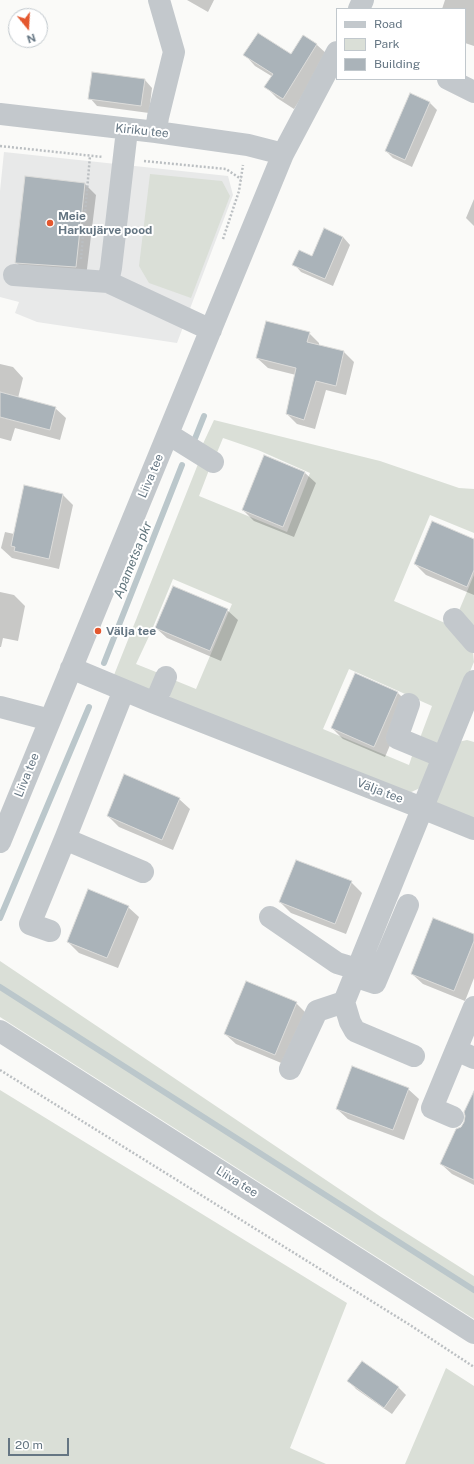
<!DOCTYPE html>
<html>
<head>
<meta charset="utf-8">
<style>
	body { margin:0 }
	#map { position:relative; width:474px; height:1464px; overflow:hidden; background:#fafaf8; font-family:"Public Sans",sans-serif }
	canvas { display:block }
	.legend { position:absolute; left:336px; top:8px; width:130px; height:72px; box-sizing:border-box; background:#fff; border:1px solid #c1c8cd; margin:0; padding:5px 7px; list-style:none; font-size:12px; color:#657683 }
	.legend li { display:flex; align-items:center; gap:8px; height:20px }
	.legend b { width:20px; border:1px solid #c1c8cd }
	.north { position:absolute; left:8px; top:8px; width:40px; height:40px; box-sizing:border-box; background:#fff; border:1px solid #c1c8cd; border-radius:50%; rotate:162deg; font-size:11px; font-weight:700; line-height:16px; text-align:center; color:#657683 }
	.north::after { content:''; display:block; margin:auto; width:14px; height:18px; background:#e4572e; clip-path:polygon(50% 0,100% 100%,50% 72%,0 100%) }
	.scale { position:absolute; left:8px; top:1438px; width:61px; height:18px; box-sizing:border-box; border:2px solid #657683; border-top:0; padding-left:5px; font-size:12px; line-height:14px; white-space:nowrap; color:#657683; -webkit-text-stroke:3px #fff; paint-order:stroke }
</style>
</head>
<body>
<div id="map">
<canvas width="474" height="1464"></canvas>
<ul class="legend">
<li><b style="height:5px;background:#c3c8cc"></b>Road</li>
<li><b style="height:11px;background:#dadfd7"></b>Park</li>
<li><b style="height:11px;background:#aab3b9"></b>Building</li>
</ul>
<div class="north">N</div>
<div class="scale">20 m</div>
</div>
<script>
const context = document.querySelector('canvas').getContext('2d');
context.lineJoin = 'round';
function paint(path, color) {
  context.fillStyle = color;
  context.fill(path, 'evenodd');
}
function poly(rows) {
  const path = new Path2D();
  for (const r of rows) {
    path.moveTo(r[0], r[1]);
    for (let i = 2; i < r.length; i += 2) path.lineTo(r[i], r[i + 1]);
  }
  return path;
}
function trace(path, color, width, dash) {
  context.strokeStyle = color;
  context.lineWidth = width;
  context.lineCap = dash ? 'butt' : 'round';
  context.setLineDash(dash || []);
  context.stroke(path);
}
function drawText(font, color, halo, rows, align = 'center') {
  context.font = font + ' "Public Sans",sans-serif';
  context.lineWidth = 4;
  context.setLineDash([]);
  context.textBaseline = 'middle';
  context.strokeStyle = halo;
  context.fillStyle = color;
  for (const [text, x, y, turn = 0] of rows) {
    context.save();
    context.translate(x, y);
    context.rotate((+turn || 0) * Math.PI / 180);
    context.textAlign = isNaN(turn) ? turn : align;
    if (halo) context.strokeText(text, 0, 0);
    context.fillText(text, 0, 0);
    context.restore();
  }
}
paint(poly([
	[4,152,228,176,233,195,177,343,37,322,15,313,19,302,0,297,0,191]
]), '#e8e9e9');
paint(poly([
	[150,174,222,181,230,196,191,298,149,283,139,266],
	[214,420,380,461,459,488,474,489,474,533,430,515,394,601,452,626,473,652,474,662,438,746,420,738,432,706,349,669,323,729,409,765,413,753,428,760,430,765,420,788,407,794,171,699,168,692,174,680,196,689,232,604,173,579,151,632,136,664,161,674,151,691,114,675,198,464,209,470,199,496,287,532,310,473,258,450,223,438,216,455,201,448],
	[474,575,474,632,458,613],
	[467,740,474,742,474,823,439,810,433,800,458,742],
	[0,961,381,1217,474,1276,474,1319,0,1017],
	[0,1090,347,1303,290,1448,326,1464,0,1464],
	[446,1368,474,1386,474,1464,405,1464]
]), '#dadfd7');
paint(poly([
	[187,0,214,0,208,12],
	[445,0,474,0,474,46,465,43,465,9,442,9],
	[304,36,317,45,328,55,294,109,277,98,266,87,273,77,255,66,245,55,292,55],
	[93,73,145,80,152,88,149,113,97,106,90,98],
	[429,102,437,110,412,167,393,158,386,151],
	[85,184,96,195,86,277,26,273,16,262],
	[474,199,474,226,466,218],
	[324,229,343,237,350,245,333,286,301,272,294,264,312,257],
	[309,333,319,343,319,346,344,352,354,362,346,395,326,390,315,429,297,424,287,414,296,375,268,368,257,358],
	[0,364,13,367,23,378,18,398,55,408,66,418,60,440,15,428,11,441,0,438],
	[265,456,305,473,316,483,294,537,254,521,243,510],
	[63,495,73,505,59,569,12,558,1,548,5,532,14,534],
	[474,540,474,595,426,575,415,564],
	[0,592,14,595,25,606,18,641,3,638,1,647,0,647],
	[227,610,238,620,221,661,167,638,156,628],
	[397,692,408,703,385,757,343,739,332,728],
	[179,799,190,809,173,850,119,827,108,816],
	[351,882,362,893,346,934,291,913,280,902],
	[128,907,139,917,118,968,79,953,68,942],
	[474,935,474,978,465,1001,423,984,412,974],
	[296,1003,307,1014,286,1065,236,1044,225,1034],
	[408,1089,419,1099,404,1140,348,1119,337,1109],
	[474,1092,474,1185,452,1174,441,1164,465,1123],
	[349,1381,398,1387,406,1395,392,1414,356,1389]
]), '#0003');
trace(poly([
	[194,441,204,416],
	[104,663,182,465],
	[0,918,89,707],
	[0,987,474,1290]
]), '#bbc7cb', 6);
const building = poly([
	[258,33,291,54,303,35,317,44,283,99,264,87,273,74,243,55,258,33],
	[92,72,145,79,141,106,88,99,92,72],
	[410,93,430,102,405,160,385,151,410,93],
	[25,176,85,183,76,267,15,263,25,176],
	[324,228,343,237,325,279,292,265,299,250,312,256,324,228],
	[266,321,310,332,307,342,344,351,336,386,316,381,304,420,286,414,296,368,256,358,266,321],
	[0,392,56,407,50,430,0,417,0,392],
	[264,455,305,472,283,527,242,510,264,455],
	[24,485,63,494,49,559,14,551,15,547,11,546,24,485],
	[432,521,474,539,474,570,467,587,414,564,432,521],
	[173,586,228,609,210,651,155,628,173,586],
	[355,673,398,692,374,747,331,728,355,673],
	[124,774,180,798,162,840,107,816,124,774],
	[296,860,352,881,335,924,279,902,296,860],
	[88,889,129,906,107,958,67,942,88,889],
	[433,918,474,934,474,941,454,991,411,974,433,918],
	[246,981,297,1002,275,1055,224,1034,246,981],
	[352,1066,409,1088,393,1130,336,1109,352,1066],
	[474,1091,474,1180,440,1164,456,1129,461,1127,464,1122,465,1116,464,1112,474,1091],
	[362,1361,399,1387,384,1408,347,1381,362,1361]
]);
paint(building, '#aab3b9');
trace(building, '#dcdcda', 1);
trace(poly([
	[0,146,103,157],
	[144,161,226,169,241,179],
	[223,239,239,191,243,165],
	[81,259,90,156],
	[0,1070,410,1325,474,1367]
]), '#bbbfc2', 2.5, [2, 2]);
trace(poly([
	[359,9,363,0],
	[448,79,474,92],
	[0,114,156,132,248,145,283,154],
	[127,130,111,268,108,282,211,330],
	[156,132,158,117,174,52,159,0],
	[14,275,108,282],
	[168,434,213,462],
	[454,619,474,642],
	[71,668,155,703,422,808,474,829],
	[124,690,65,839,143,872],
	[155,703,166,677],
	[409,704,397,738,443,757],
	[0,707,50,720],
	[0,842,283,154,337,52],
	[270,917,337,963,357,969],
	[50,931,30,924,65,839],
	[354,976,375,983,408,905],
	[344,1002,474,681],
	[344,1002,350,1022,355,1031,414,1056],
	[0,1031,474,1333],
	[456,1050,474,1007],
	[290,1069,317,1011,344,1002],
	[453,1117,432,1108,456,1050,474,1058]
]), '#c3c8cc', 22);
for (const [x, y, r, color] of [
	[50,223,4,"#e4572e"],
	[98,631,4,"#e4572e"]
]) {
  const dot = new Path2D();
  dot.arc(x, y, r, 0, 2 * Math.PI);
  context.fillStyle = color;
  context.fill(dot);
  trace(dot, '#fff', 1.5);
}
drawText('12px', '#657683', '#fff', [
	["Kiriku tee",142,131,6],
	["Liiva tee",151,476,-67],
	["Liiva tee",27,775,-68],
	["Välja tee",380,791,21],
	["Liiva tee",237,1182,32]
]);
drawText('bold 12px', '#657683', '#fff', [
	["Meie",58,216],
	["Harkujärve pood",58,230],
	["Välja tee",106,631]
], 'left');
drawText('italic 13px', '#60757c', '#fff', [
	["Apametsa pkr",133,560,-68]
]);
</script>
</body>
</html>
